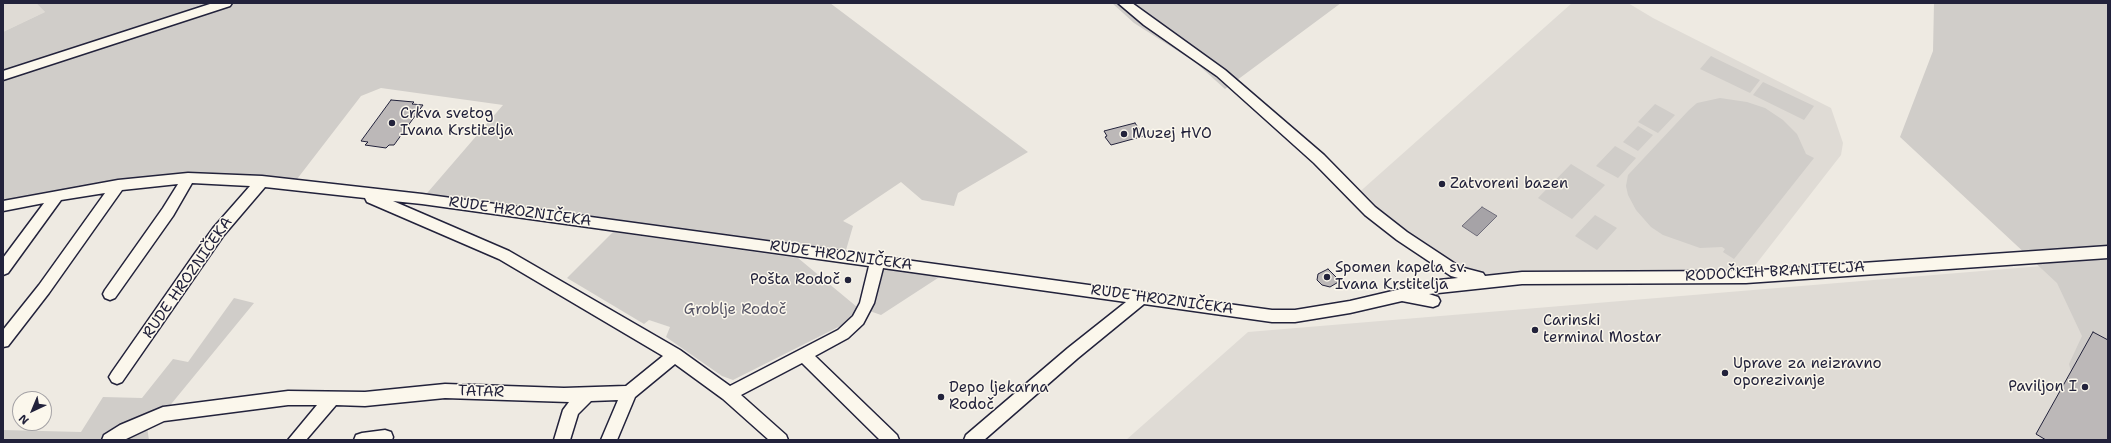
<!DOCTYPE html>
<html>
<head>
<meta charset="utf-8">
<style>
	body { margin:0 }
	#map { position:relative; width:2111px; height:443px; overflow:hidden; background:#eeeae2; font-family:"Shantell Sans",sans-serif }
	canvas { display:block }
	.frame { position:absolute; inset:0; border:4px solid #22223b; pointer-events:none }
	.north { position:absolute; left:12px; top:391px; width:40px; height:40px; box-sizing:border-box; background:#fbf7ec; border:1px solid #a4a2a5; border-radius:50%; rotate:224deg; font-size:11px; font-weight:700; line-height:16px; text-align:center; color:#22223b }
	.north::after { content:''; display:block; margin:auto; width:14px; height:18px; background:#22223b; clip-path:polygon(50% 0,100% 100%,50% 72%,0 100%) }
</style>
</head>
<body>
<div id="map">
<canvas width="2111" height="443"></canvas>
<div class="frame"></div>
<div class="north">N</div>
</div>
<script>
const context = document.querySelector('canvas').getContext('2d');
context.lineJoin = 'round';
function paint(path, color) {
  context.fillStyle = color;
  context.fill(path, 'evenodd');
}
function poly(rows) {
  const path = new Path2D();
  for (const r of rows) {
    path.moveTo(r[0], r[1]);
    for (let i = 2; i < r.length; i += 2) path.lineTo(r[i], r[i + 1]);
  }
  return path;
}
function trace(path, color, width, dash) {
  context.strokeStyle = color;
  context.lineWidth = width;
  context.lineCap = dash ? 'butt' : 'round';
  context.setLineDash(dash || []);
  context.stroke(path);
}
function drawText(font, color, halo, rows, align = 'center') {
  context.font = font + ' "Shantell Sans",sans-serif';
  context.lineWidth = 3;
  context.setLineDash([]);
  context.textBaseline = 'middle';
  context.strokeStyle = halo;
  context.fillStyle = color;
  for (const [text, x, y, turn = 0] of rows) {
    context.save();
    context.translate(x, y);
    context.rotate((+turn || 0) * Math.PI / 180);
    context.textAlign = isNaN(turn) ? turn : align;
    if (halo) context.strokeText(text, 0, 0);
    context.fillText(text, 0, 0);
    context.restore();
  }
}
paint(poly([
	[3,3,36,3,45,12,3,32],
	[1572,3,1628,3,1653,18,1831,108,1843,143,1841,155,1746,277,1516,279,1464,275,1355,196],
	[2090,262,2108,440,1126,440,1248,332]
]), '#dfdbd5');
paint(poly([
	[36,3,830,3,1028,152,958,193,954,206,922,200,901,182,843,221,853,226,844,257,422,199,503,105,381,88,361,96,294,183,211,177,3,206,3,32,45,12],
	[1112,3,1341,3,1225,89,1195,62,1134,23],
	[1934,3,2108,3,2108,440,2081,408,2069,364,2082,336,2057,283,1900,137,1933,51],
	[1711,56,1760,80,1750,93,1700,69],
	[1763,82,1814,106,1804,120,1753,95],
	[1720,98,1747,102,1765,108,1783,120,1797,134,1806,154,1814,158,1734,259,1723,252,1725,249,1722,247,1700,248,1663,235,1651,227,1636,210,1628,195,1626,186,1628,175,1689,110,1697,103],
	[1655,104,1675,115,1658,133,1638,122],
	[1638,126,1653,135,1638,151,1623,142],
	[1615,146,1636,158,1618,178,1596,166],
	[1571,164,1605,185,1572,219,1538,198],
	[1595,215,1617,228,1597,250,1575,236],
	[613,232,798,258,857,307,852,320,733,380,722,376,666,337,670,327,649,320,644,324,567,278],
	[877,261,941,276,881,315,864,309],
	[234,298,254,303,163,414,146,421,149,440,3,440,3,430,81,432,103,397,142,398,173,359,188,362]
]), '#d0cdc9');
const water = poly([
	[1482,207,1497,216,1477,236,1462,226,1482,207]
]);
paint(water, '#a6a3a7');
trace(water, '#716f7c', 1);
const building = poly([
	[391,100,414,102,412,104,423,105,394,145,389,145,386,148,365,145,368,142,361,141,391,100],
	[1135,123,1144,136,1111,145,1105,137,1107,136,1104,131,1135,123],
	[1328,269,1340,281,1330,287,1322,285,1317,280,1318,274,1328,269],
	[2093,332,2108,340,2108,440,2046,440,2036,434,2093,332]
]);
paint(building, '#bcb8b8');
trace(building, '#22223b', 1);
const minor = poly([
	[213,3,232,3,230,6,3,80,3,71,213,3],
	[1118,3,1132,3,1225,70,1324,155,1375,207,1407,232,1460,267,1483,273,1485,276,1522,272,1746,271,2108,246,2108,258,1746,283,1522,284,1429,294,1438,297,1440,301,1438,305,1433,307,1402,301,1350,313,1295,322,1272,322,1144,304,1078,358,984,440,964,440,966,435,1068,348,1126,302,883,268,874,303,863,324,848,338,815,356,897,435,899,440,880,440,802,363,741,395,786,435,788,440,769,440,723,399,675,364,635,397,617,440,601,440,618,400,591,401,578,414,570,440,554,440,563,410,569,402,445,398,365,406,336,405,306,440,288,440,317,405,288,405,164,421,124,440,102,440,104,435,120,425,163,407,288,391,365,392,445,384,564,388,626,386,663,356,499,259,367,202,365,198,265,187,224,235,122,382,117,384,112,382,109,377,112,372,193,256,214,227,250,186,192,183,173,216,115,298,110,300,105,298,103,294,105,290,163,208,178,184,122,190,49,293,8,346,3,347,3,330,39,285,105,193,61,200,8,273,3,275,3,258,44,203,3,211,3,201,118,180,188,173,262,176,422,194,1272,310,1295,310,1350,301,1439,280,1458,278,1451,276,1397,240,1365,215,1314,163,1217,76,1144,25,1118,3],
	[393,201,422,204,869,266,860,303,853,316,838,330,730,386,680,350,509,251,393,201],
	[385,430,391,432,393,437,392,440,354,440,356,435,362,433,385,430]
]);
trace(minor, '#22223b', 3);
paint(minor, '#fbf7ec');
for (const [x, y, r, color] of [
	[392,123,4,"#22223b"],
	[1124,134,4,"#22223b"],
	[1442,184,4,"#22223b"],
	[1327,277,4,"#22223b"],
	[848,280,4,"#22223b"],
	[1535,330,4,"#22223b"],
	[1725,373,4,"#22223b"],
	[2085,387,4,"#22223b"],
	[941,397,4,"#22223b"]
]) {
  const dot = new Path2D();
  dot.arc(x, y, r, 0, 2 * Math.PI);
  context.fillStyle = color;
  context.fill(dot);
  trace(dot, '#fbf7ec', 1.5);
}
drawText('15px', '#22223b', '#fbf7ec', [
	["Crkva svetog",400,114],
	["Ivana Krstitelja",400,131],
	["Muzej HVO",1132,134],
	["Zatvoreni bazen",1450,184],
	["Spomen kapela sv.",1335,268],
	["Ivana Krstitelja",1335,285],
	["Pošta Rodoč",840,280,"right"],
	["Carinski",1543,321],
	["terminal Mostar",1543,338],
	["Uprave za neizravno",1733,364],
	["oporezivanje",1733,381],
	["Paviljon I",2077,387,"right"],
	["Depo ljekarna",949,388],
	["Rodoč",949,405]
], 'left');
drawText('15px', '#22223b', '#fbf7ec', [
	["RUDE HROZNIČEKA",520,212,8],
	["RUDE HROZNIČEKA",841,256,8],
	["RODOČKIH BRANITELJA",1775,272,-3],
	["RUDE HROZNIČEKA",188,278,-55],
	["RUDE HROZNIČEKA",1162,300,8],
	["TATAR",481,392,2]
]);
drawText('15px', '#565566', '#fbf7ec', [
	["Groblje Rodoč",735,310]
]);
</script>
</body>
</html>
